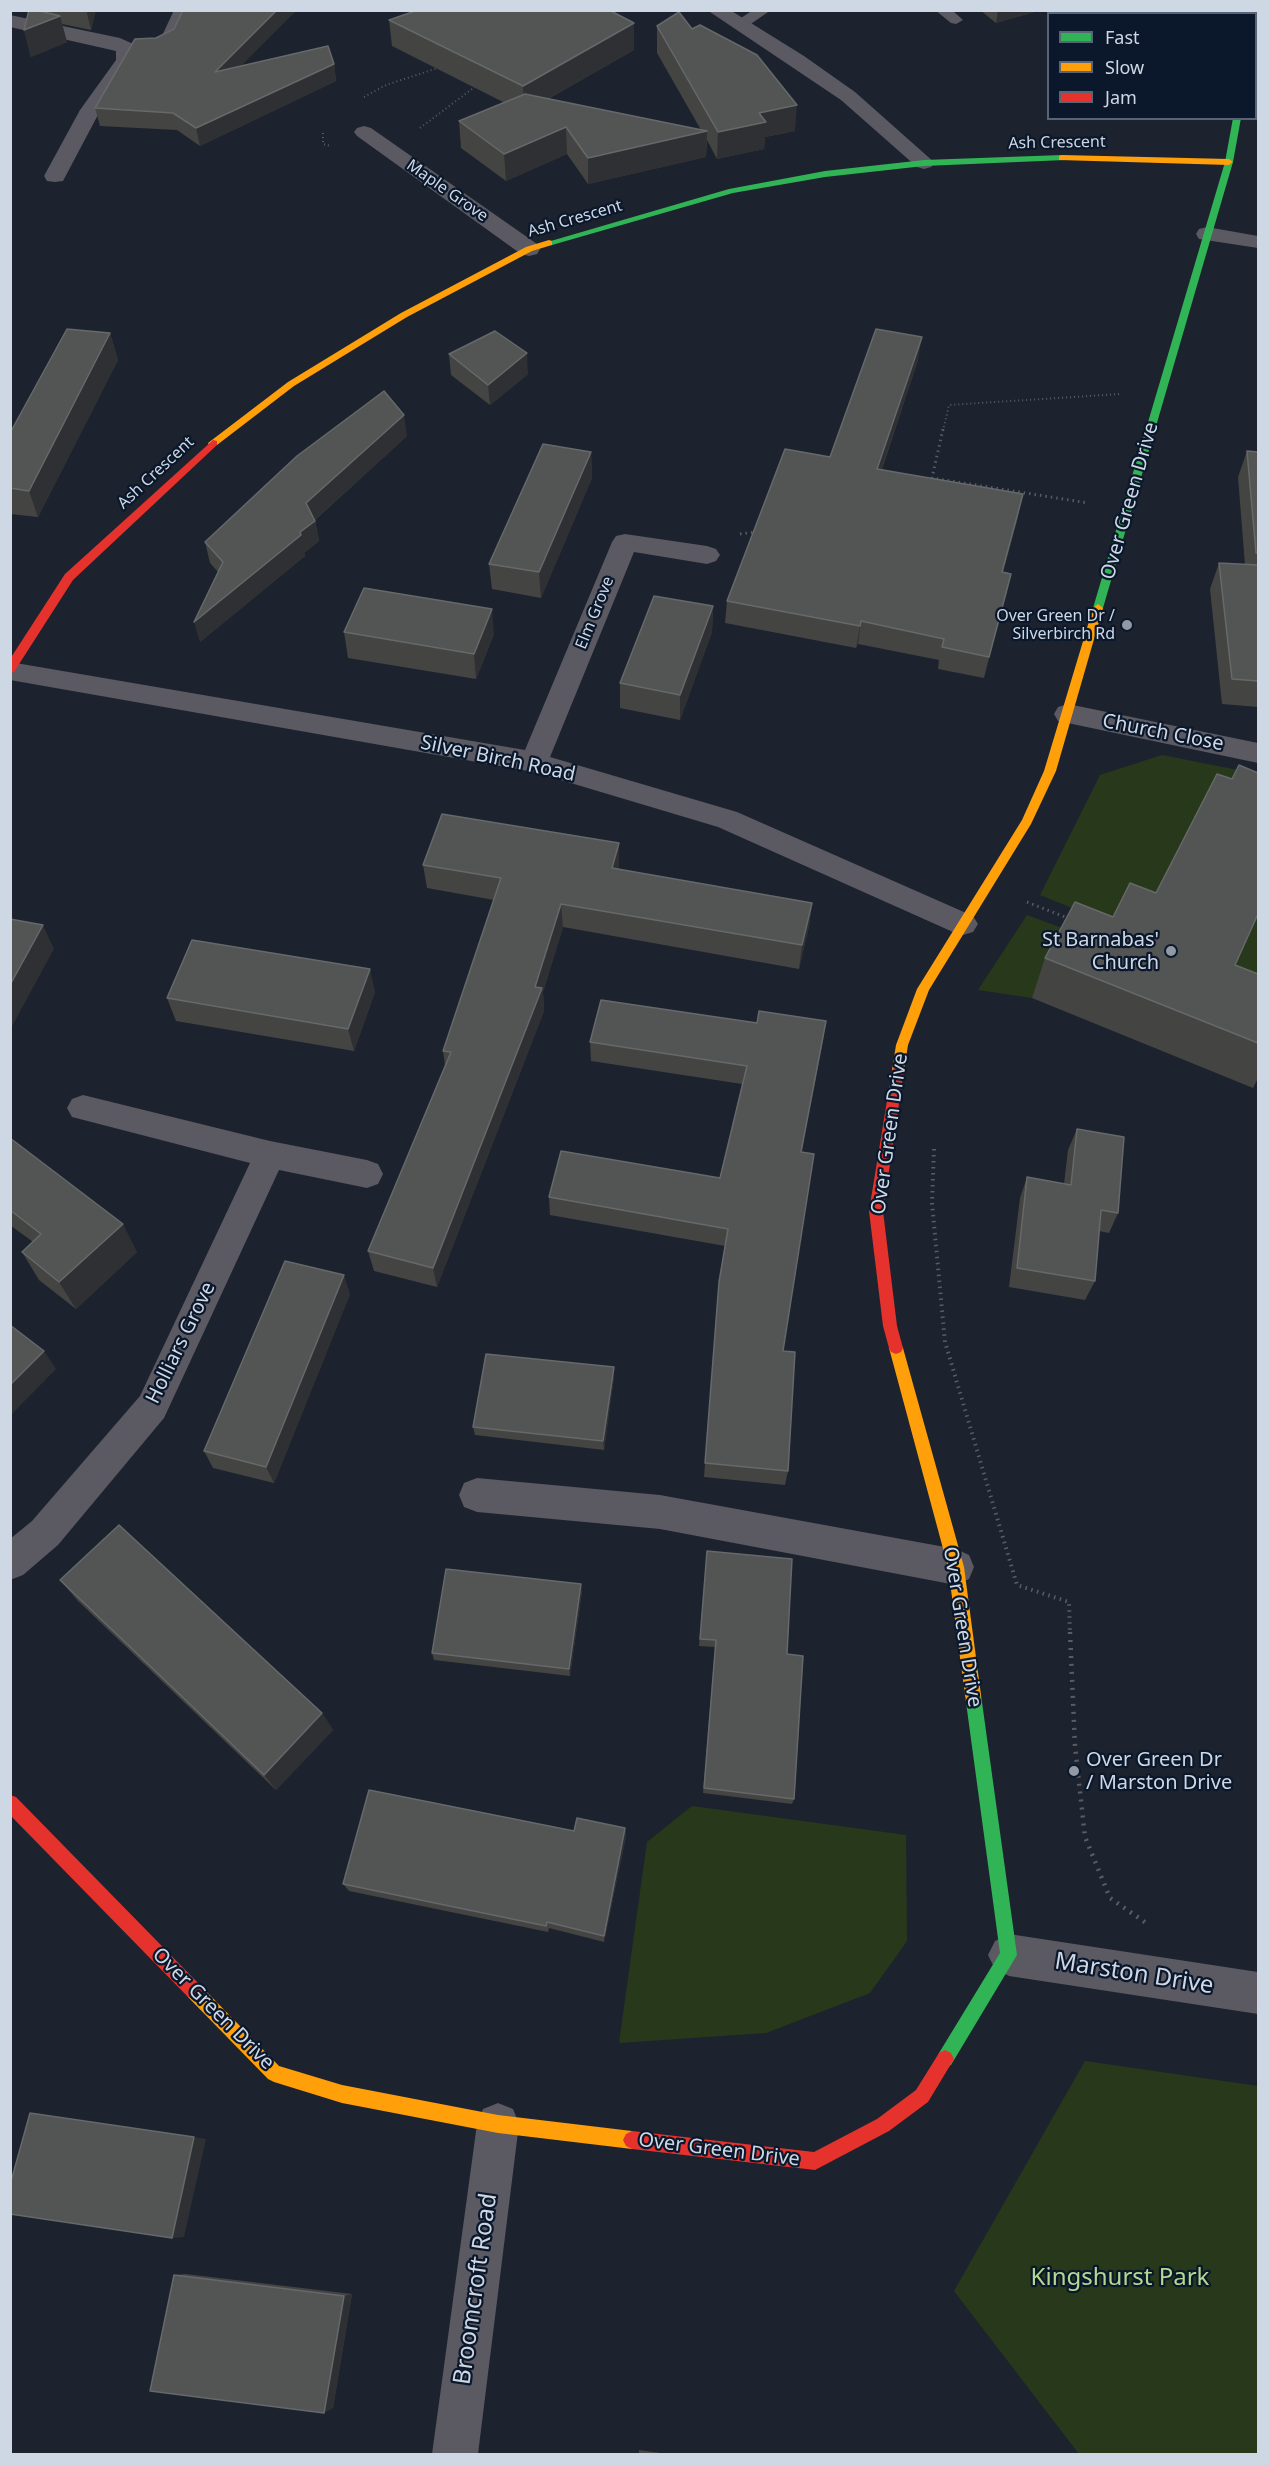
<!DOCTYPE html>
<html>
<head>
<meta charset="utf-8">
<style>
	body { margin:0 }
	#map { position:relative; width:1269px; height:2465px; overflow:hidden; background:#1c232e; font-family:"Noto Sans",sans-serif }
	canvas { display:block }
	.frame { position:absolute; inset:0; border:12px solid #ced8e5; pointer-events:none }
	.legend { position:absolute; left:1047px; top:12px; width:210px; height:108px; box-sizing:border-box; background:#0b182c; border:2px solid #596576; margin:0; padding:8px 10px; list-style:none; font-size:18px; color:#ced8e5 }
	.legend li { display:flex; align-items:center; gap:12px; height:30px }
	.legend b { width:30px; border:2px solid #596576 }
</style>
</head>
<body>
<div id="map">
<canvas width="1269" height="2465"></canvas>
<div class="frame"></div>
<ul class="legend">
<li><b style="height:8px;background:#30b455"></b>Fast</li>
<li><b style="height:8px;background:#ff9f0a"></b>Slow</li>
<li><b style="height:8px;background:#e5322d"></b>Jam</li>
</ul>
</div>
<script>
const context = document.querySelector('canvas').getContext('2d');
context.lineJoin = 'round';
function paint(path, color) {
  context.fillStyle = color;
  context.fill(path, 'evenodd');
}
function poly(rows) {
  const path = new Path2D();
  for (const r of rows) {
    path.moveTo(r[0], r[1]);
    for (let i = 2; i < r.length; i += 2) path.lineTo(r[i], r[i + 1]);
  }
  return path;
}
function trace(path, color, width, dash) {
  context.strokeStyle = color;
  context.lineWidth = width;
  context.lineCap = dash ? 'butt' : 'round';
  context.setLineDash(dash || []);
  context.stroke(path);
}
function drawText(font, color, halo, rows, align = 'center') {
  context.font = font + ' "Noto Sans",sans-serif';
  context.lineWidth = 4.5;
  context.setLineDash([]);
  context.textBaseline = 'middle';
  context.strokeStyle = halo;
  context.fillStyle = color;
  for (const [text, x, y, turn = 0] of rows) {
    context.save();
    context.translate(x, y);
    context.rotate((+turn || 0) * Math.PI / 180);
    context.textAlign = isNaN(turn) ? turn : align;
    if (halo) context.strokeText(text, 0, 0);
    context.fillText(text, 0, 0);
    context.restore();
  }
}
paint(poly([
	[1162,755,1258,774,1139,935,1040,895,1100,775],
	[1258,914,1258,1023,1216,1005],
	[1027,915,1105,944,1061,944,1032,998,978,990],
	[692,1806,906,1835,907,1941,870,1993,766,2033,619,2043,647,1842],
	[1085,2061,1258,2086,1258,2454,1079,2454,954,2291]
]), '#28391b');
trace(poly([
	[364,97,386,85,441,67],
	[420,128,476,86],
	[323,133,323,144,331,146],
	[943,431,949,405,1120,394]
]), '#5a5c64', 2, [1, 3]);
trace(poly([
	[943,429,932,478,1088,503],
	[740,534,756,532],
	[1027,902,1070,919]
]), '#5a5c64', 3, [1.5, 4]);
trace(poly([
	[934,1149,932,1203,945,1342,1017,1585,1069,1602,1070,1634]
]), '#5a5c64', 4, [1.5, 4.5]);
trace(poly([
	[1070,1632,1075,1746,1085,1837,1110,1898,1149,1925]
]), '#5a5c64', 4.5, [2, 6]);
paint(poly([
	[753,10,771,10,745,28,735,28,733,25,735,22,753,10],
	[935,10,952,10,963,20,956,24,951,23,935,10]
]), '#5b5961');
paint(poly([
	[174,10,193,10,176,46,159,53,136,54,136,60,100,111,63,181,55,182,47,181,44,176,80,110,116,60,116,51,10,27,10,15,120,38,131,43,155,41,161,38,174,10],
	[707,10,730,10,804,56,855,92,935,163,931,167,924,169,917,167,841,100,707,10],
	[1242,10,1258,10,1258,18,1256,19,1256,14,1242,14,1242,10],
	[364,126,371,128,537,244,540,249,537,254,529,256,521,254,357,136,354,132,357,128,364,126],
	[1207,227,1258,236,1258,248,1199,239,1196,234,1199,229,1207,227],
	[625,534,707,546,716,549,720,555,716,561,707,564,634,552,550,757,737,812,973,916,978,924,973,932,963,935,953,932,718,827,534,772,10,680,10,662,525,750,612,542,616,536,625,534],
	[1068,704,1258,743,1258,763,1058,721,1054,714,1058,707,1068,704],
	[83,1095,270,1141,367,1160,378,1164,383,1174,378,1184,367,1188,279,1170,164,1418,58,1545,23,1575,10,1580,10,1539,32,1521,140,1396,250,1163,72,1117,67,1108,72,1099,83,1095],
	[477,1478,660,1495,956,1549,969,1555,974,1567,969,1579,956,1585,660,1529,477,1512,464,1507,459,1495,464,1483,477,1478],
	[1009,1934,1258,1972,1258,2014,1009,1976,995,1969,988,1955,995,1941,1009,1934],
	[498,2103,513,2109,519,2124,478,2454,432,2454,477,2124,483,2109,498,2103]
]), '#5b5961');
paint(poly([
	[1233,118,1241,118,1233,162,1103,608,1098,612,1093,608,1225,162,1233,118],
	[1062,155,1065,156,1065,160,924,166,825,177,733,193,552,245,544,243,729,189,825,171,924,160,1062,155],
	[973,1687,979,1689,981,1695,1017,1955,951,2065,945,2068,939,2065,936,2059,939,2053,1000,1953,965,1695,967,1689,973,1687]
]), '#30b455');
paint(poly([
	[1062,155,1229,159,1233,162,1229,165,1059,160,1059,156,1062,155],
	[549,240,552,241,552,245,532,251,407,317,294,386,217,445,209,445,208,443,288,382,401,313,526,247,549,240],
	[1098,604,1103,608,1056,771,1031,824,929,990,908,1045,904,1070,903,1074,893,1074,892,1070,896,1045,917,989,1022,820,1044,771,1093,608,1098,604],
	[896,1342,901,1344,903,1348,964,1567,981,1695,979,1701,973,1703,967,1701,965,1695,948,1567,889,1348,891,1344,896,1342],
	[194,1983,200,1985,279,2066,342,2085,498,2115,632,2131,638,2134,641,2140,638,2146,632,2149,498,2133,342,2103,274,2082,268,2079,188,1997,186,1991,188,1985,194,1983]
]), '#ff9f0a');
paint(poly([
	[213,440,217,441,217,445,73,580,14,672,10,673,10,659,65,574,213,440],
	[898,1065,904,1070,883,1211,897,1326,903,1348,901,1352,896,1354,891,1352,889,1348,883,1326,869,1211,892,1070,898,1065],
	[10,1795,16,1797,200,1985,202,1991,200,1997,194,1999,188,1997,10,1815,10,1795],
	[945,2050,951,2053,954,2059,928,2102,889,2131,815,2170,632,2149,626,2146,623,2140,626,2134,632,2131,814,2152,877,2119,916,2090,939,2053,945,2050]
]), '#e5322d');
paint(poly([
	[39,10,96,10,91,30,62,24,67,42,31,57,24,30],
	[980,10,1041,10,996,23],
	[389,20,634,23,634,50,548,99,701,130,657,53,657,26,692,29,795,131,765,137,764,149,717,159,707,140,706,157,588,184,567,154,506,181,461,148,459,121,505,103,392,46],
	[334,64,336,81,200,146,177,130,100,126,95,108,242,65],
	[110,333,118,360,38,517,10,514,10,433],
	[449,354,528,374,490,405,451,375],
	[918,360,882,469,1018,517,1003,572,1011,574,984,678,938,669,939,660,858,644,856,648,725,623,727,601,830,457],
	[407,436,315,520,319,541,304,553,305,556,200,642,218,572,210,563,205,542],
	[1247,451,1258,452,1258,707,1222,704,1210,589,1219,563,1245,565,1238,477],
	[591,452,592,478,541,598,492,589,489,564],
	[713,606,712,632,680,720,620,708,620,683],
	[344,632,494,634,476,679,348,658],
	[619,843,619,870,812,903,809,926,799,969,563,927,543,992,544,1011,437,1287,374,1271,368,1251,445,1066,443,1051,494,900,427,888,423,865],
	[1045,958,1235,965,1258,974,1258,1078,1253,1088,1032,998],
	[375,992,354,1051,176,1021,167,998],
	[823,1040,801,1152,783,1351,788,1471,785,1485,704,1477,719,1282,725,1246,550,1215,549,1197,720,1178,742,1084,591,1061,590,1042],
	[1077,1129,1118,1213,1109,1233,1099,1231,1095,1281,1085,1300,1009,1287,1020,1198,1027,1177,1064,1184,1068,1150],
	[10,1138,137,1252,76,1309,39,1280,22,1252,33,1242,10,1225],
	[350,1294,274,1483,213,1468,204,1451],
	[614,1377,604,1450,475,1435,473,1427],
	[707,1551,787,1654,794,1799,792,1804,703,1793,715,1647,699,1646],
	[60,1580,322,1713,333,1730,276,1790,78,1601],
	[582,1591,570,1676,434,1660,432,1653],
	[625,1828,626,1836,604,1942,549,1928,548,1932,349,1891,343,1884,574,1831],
	[186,2274,352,2294,333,2408,174,2275],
	[639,2450,668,2454,639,2454]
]), '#444442');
paint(poly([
	[87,10,96,10,91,30,87,13],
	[277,10,297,10,218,89,215,72],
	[998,10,1041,10,996,23],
	[60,16,67,42,31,57,24,30],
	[634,23,634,50,524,112,523,86],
	[334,64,336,81,200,146,196,128],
	[797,105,795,131,765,137,764,149,717,159,718,132,759,113],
	[566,127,567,154,506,181,504,154],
	[707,131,706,157,588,184,588,158],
	[110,333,118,360,38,517,29,491],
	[922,337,918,360,874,491,877,469],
	[527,353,528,374,490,405,488,385],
	[404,415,407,436,310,524,306,503],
	[591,452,592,478,541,598,539,572],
	[1023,494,1018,517,997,594,1002,572],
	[315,521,319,541,304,553,305,556,200,642,194,622],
	[1011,574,1006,596,984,678,989,657],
	[713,606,712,632,680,720,680,695],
	[492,609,494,634,476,679,474,654],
	[861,621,858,644,856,648,860,626],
	[619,843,619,868,612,892,612,868],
	[812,903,809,926,799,969,802,945],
	[561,904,563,927,543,992,544,1011,437,1287,433,1268,535,987],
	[43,925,54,949,10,1030,10,985],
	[370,969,375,992,354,1051,348,1029],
	[826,1021,823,1040,798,1171,801,1152],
	[123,1224,137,1252,76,1309,59,1282],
	[344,1275,350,1294,274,1483,266,1467],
	[44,1351,56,1369,10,1416,10,1385],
	[614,1367,614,1377,604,1450,603,1441],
	[581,1584,582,1591,570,1676,569,1669],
	[322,1713,333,1730,276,1790,264,1775],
	[625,1828,626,1836,604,1942,604,1936],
	[194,2137,206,2139,184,2237,172,2238],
	[352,2294,333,2408,324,2413,344,2296]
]), '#2e3033');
const building = poly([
	[29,10,36,10,60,16,24,30,29,10],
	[183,10,277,10,215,72,328,46,334,64,196,128,173,113,95,108,135,39,156,38,174,29,183,10],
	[418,10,609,10,634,23,523,86,389,20,418,10],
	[679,12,692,29,700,25,757,55,797,105,759,113,766,122,718,132,657,26,679,12],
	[525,94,707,131,588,158,566,127,504,154,459,121,525,94],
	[67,329,110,333,29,491,10,488,10,433,67,329],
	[876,329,922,337,877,469,1023,494,1002,572,1011,574,989,657,942,647,944,639,861,621,860,626,727,601,785,449,830,457,876,329],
	[495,331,527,353,488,385,449,354,495,331],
	[384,391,404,415,306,503,315,521,300,532,301,535,194,622,223,562,205,542,297,456,384,391],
	[543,444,591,452,539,572,489,564,543,444],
	[1247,451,1258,452,1258,553,1256,553,1247,451],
	[1219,563,1258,565,1258,681,1232,679,1219,563],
	[364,588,492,609,474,654,344,632,364,588],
	[654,596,713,606,680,695,620,683,654,596],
	[1239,765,1258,773,1258,914,1235,965,1258,974,1258,1043,1045,958,1075,902,1113,917,1130,883,1156,893,1217,774,1232,779,1239,765],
	[442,814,619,843,612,868,812,903,802,945,561,904,535,987,542,988,433,1268,368,1251,451,1052,443,1051,501,878,423,865,442,814],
	[10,919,43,925,10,985,10,919],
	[192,940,370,969,348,1029,167,998,192,940],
	[601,1000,757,1023,759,1011,826,1021,801,1152,814,1154,783,1351,795,1352,788,1471,705,1463,719,1282,728,1229,549,1197,561,1151,720,1178,747,1066,590,1042,601,1000],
	[1077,1129,1124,1137,1118,1213,1101,1210,1095,1281,1017,1268,1027,1177,1071,1185,1077,1129],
	[10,1138,123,1224,59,1282,22,1252,41,1234,10,1210,10,1138],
	[285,1261,344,1275,266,1467,204,1451,285,1261],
	[10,1325,44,1351,10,1385,10,1325],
	[486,1354,614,1367,603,1441,473,1427,486,1354],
	[119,1525,322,1713,264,1775,60,1580,119,1525],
	[707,1551,792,1559,787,1654,803,1656,794,1799,704,1788,716,1640,700,1639,707,1551],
	[446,1569,581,1584,569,1669,432,1653,446,1569],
	[369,1790,574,1831,577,1818,625,1828,604,1936,547,1922,546,1926,343,1884,369,1790],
	[30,2113,194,2137,172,2238,10,2214,10,2185,30,2113],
	[174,2275,344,2296,324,2413,150,2391,174,2275]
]);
paint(building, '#535454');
trace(building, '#66696a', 1.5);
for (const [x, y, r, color] of [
	[1127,625,6,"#9099a5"],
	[1171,951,6,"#9099a5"],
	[1074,1771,6,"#9099a5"]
]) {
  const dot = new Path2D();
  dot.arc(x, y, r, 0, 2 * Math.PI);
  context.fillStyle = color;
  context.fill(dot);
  trace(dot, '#0b182c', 2);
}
drawText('16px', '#ced8e5', '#0b182c', [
	["Ash Crescent",1057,143,-1],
	["Maple Grove",447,191,35],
	["Ash Crescent",575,219,-16],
	["Ash Crescent",156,473,-43],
	["Elm Grove",595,613,-68]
]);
drawText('16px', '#ced8e5', '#0b182c', [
	["Over Green Dr /",1115,616],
	["Silverbirch Rd",1115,634]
], 'right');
drawText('20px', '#ced8e5', '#0b182c', [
	["Over Green Drive",1130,501,-74],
	["Church Close",1163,733,11],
	["Silver Birch Road",498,759,12],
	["Over Green Drive",890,1134,-82],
	["Holliars Grove",181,1343,-64],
	["Over Green Drive",962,1627,81],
	["Over Green Drive",213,2009,45],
	["Over Green Drive",719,2150,7]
]);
drawText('20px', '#ced8e5', '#0b182c', [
	["St Barnabas'",1159,940],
	["Church",1159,963],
	["Over Green Dr",1086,1760,"left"],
	["/ Marston Drive",1086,1783,"left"]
], 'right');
drawText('24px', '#ced8e5', '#0b182c', [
	["Marston Drive",1134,1974,9],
	["Broomcroft Road",476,2289,-82]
]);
drawText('24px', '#b2d98f', '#0b182c', [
	["Kingshurst Park",1120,2278]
]);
</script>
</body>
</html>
